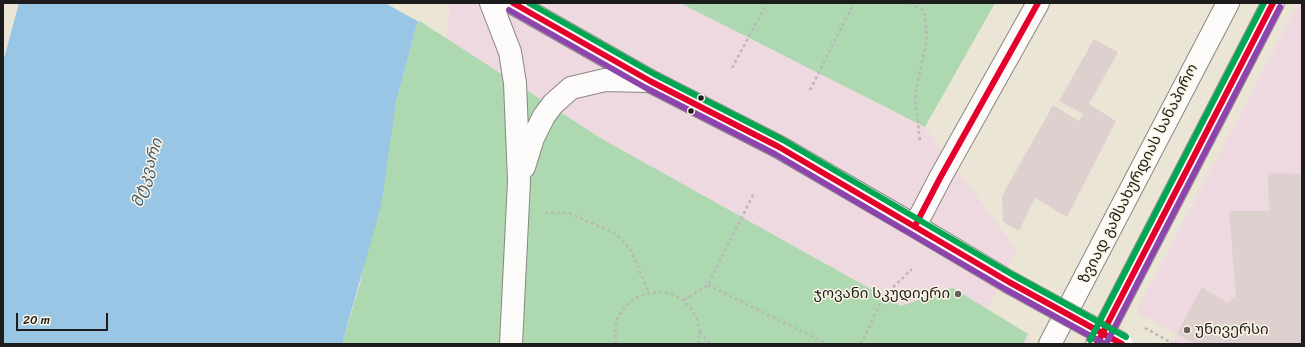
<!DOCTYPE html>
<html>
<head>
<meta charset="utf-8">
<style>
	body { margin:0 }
	#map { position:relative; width:1305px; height:347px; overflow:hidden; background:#ebe5d6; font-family:Sriracha,sans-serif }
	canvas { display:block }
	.frame { position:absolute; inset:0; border:4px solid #1c1c1c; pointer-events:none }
	.scale { position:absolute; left:16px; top:313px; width:92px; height:18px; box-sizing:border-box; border:2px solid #1c1c1c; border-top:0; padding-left:5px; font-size:12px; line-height:14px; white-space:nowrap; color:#1c1c1c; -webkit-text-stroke:3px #fcf5e5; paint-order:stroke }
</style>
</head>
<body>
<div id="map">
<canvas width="1305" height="347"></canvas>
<div class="frame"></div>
<div class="scale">20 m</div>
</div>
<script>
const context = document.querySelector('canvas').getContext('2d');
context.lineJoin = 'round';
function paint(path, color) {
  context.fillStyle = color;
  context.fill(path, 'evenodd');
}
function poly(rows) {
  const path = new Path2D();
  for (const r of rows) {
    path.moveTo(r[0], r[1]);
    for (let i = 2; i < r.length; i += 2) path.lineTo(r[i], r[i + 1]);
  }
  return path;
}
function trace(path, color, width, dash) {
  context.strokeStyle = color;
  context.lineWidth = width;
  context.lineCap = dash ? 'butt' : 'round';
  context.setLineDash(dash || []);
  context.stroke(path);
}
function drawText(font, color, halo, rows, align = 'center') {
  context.font = font + ' Sriracha,"Noto Sans Georgian",sans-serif';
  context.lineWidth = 3;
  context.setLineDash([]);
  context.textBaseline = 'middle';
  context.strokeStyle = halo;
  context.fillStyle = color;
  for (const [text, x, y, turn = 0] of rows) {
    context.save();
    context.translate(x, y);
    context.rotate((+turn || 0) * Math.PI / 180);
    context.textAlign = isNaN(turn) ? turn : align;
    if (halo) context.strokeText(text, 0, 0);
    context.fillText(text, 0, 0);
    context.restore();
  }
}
paint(poly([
	[450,3,680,3,925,127,1017,250,986,312,1031,336,1027,344,879,344,602,139,446,42],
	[1299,3,1302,3,1302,344,1172,344,1177,334,1136,312]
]), '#edd9df');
paint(poly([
	[680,3,995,3,925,127],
	[418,20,602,139,901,306,953,288,1028,334,1023,344,342,344,360,284,396,102]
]), '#add8b0');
paint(poly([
	[19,3,424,3,418,20,396,102,381,206,342,344,3,344,3,62]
]), '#98c6e4');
paint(poly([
	[385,3,426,3,419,22]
]), '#ebe5d6');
paint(poly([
	[1094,39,1118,52,1089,104,1116,121,1067,217,1035,198,1019,231,1003,222,1002,196,1053,105,1079,121,1083,114,1059,101],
	[1268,173,1302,174,1302,344,1196,344,1177,334,1202,287,1227,303,1236,296,1229,211,1269,211]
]), '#ded0cf');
const tertiary = poly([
	[491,3,510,52,515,83,519,181,511,344],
	[513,3,650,81,779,147,915,226,1009,282],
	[524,167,533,138,544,116,553,104,571,88,605,80,647,81],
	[915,226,940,178,1038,3]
]);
const trunk = poly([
	[1050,344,1228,3],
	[1097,344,1273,3]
]);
trace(tertiary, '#8a8780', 24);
trace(trunk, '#8a8780', 24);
trace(poly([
	[910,3,924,11,927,38,915,95,920,142],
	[732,68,767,3],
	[810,90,854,3],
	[545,213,569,213,616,234,630,249,649,293],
	[708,285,827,344],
	[684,300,708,285,753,195],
	[700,332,710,344],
	[616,344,615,333,617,319,625,307,635,298,649,293,662,292,672,294,683,300,690,307,697,319,700,331,698,344],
	[861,344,883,297,912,269]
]), '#b9b8b6', 2.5, [3, 3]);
trace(tertiary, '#fcfbf9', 22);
trace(trunk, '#fcfbf9', 22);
const tertiaryBridge = poly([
	[1009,282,1122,344]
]);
trace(tertiaryBridge, '#8a8780', 24, []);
trace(poly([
	[1145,328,1172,343]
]), '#b9b8b6', 2.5, [3, 3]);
trace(tertiaryBridge, '#fcfbf9', 22);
trace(poly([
	[513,3,650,81,779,147,1009,282,1122,344],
	[915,226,940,178,1038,3],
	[1097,344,1273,3]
]), '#e4002b', 6);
trace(poly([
	[509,10,646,88,775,154,1005,289,1105,344],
	[1106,344,1280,7]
]), '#8e44ad', 6);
trace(poly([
	[529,3,654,74,783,140,1013,275,1126,337],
	[1090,340,1264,3]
]), '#00a651', 6);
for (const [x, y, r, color] of [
	[701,98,3.5,"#1c1c1c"],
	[691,111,3.5,"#1c1c1c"],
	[958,294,4,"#64625d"],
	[1187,330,4,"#64625d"]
]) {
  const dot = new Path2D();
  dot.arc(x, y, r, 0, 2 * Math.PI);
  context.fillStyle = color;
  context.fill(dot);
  trace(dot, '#fcf5e5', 1.5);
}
drawText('15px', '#1c1c1c', '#fcf5e5', [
	["ზვიად გამსახურდიას სანაპირო",1139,174,-63]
]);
drawText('15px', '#1c1c1c', '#fcf5e5', [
	["ჯოვანი სკუდიერი",950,294],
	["უნივერსი",1195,330,"left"]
], 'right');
drawText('italic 16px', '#405a6e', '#fcf5e5', [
	["მტკვარი",148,173,-73]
]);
</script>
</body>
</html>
